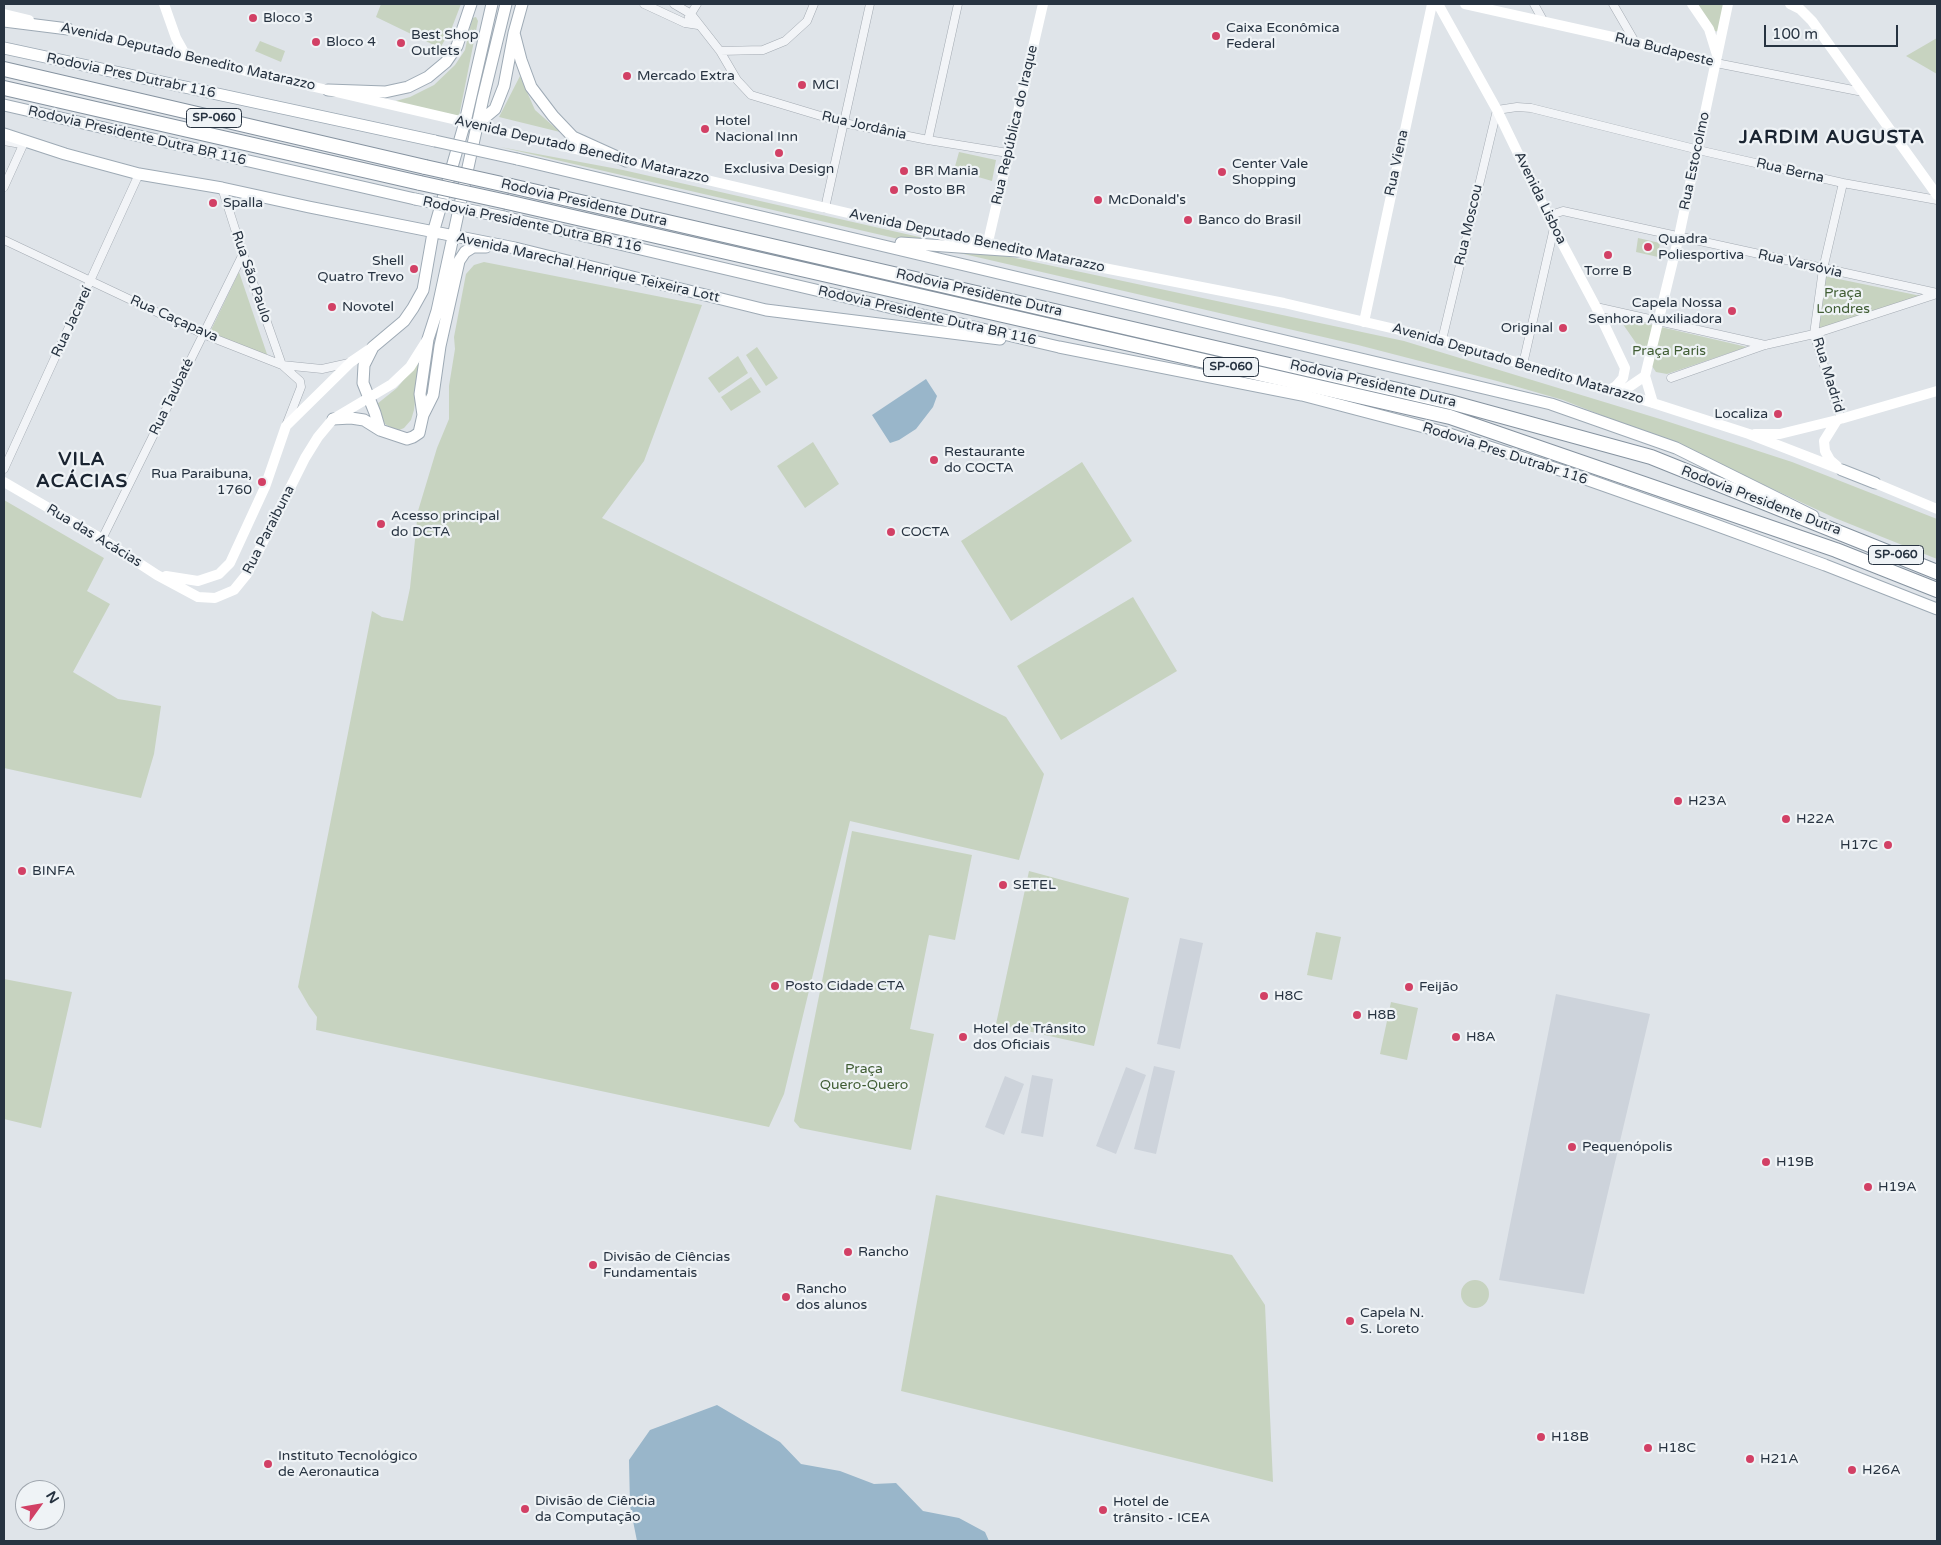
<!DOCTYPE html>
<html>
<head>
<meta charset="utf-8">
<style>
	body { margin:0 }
	#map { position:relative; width:1941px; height:1545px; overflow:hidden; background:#dfe4e9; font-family:"Varela Round",sans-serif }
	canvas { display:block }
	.frame { position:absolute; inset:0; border:5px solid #273341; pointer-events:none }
	.north { position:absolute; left:15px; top:1480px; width:50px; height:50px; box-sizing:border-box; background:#eff3f6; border:1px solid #9fa6ae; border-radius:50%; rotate:58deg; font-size:14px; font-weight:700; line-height:20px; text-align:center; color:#273341 }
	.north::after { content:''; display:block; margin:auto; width:18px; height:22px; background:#d24065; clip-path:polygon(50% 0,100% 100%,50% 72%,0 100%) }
	.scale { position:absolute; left:1764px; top:25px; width:134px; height:22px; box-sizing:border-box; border:2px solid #273341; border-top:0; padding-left:6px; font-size:15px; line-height:18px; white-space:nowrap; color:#273341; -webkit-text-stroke:4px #eff3f6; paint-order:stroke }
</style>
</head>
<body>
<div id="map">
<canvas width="1941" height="1545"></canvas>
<div class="frame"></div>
<div class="north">N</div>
<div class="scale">100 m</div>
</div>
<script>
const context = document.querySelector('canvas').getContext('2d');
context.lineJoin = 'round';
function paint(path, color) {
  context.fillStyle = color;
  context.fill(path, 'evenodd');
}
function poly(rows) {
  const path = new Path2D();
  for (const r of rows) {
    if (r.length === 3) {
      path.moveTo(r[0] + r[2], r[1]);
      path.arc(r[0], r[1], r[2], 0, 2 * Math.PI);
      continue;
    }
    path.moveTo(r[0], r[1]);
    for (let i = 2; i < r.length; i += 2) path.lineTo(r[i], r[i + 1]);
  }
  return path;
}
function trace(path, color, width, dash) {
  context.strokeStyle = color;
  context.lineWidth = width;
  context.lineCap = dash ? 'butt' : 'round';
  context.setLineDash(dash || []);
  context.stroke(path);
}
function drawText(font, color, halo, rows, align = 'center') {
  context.font = font + ' "Varela Round",sans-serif';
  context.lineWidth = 4.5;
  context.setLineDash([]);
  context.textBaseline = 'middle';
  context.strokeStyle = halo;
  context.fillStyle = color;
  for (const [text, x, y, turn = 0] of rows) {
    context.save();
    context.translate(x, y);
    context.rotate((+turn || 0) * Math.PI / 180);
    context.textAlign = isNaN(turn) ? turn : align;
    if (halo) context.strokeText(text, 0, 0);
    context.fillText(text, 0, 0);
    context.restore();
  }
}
paint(poly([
	[1180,938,1203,943,1180,1049,1157,1044],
	[1556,994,1650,1014,1584,1294,1499,1280],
	[1154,1066,1175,1071,1156,1154,1134,1149],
	[1126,1067,1146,1075,1116,1154,1096,1146],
	[1032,1075,1053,1079,1043,1137,1021,1133],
	[1005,1076,1024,1084,1004,1135,985,1127]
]), '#cdd3db');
paint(poly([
	[381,4,461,4,451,30,440,48,376,17],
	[1694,4,1726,4,1720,32,1715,31],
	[476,17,478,21,459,116,392,102,410,97,434,85,455,65,465,50,472,18],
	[1937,38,1937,74,1906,56],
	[260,41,285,51,281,62,255,51],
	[520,76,535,110,560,132,499,117],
	[500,147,623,170,959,246,1404,341,1660,419,1792,462,1937,519,1937,559,1835,518,1689,450,1563,400,1497,381,1358,345],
	[959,152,996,160,992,181,954,170],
	[1638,238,1660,243,1658,257,1636,252],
	[484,262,702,305,644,461,602,518,1006,717,1044,774,1019,860,850,821,784,1094,769,1127,316,1030,317,1017,309,1006,298,987,372,611,382,617,403,621,410,588,418,511,437,448,449,419,449,386,455,349,454,337,466,274,474,265],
	[239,272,268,357,210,332],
	[1824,276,1921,296,1819,331],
	[1618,317,1747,347,1667,374,1656,372],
	[757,347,778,378,766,386,746,355],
	[738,356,748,373,719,393,708,378],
	[420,360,414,410,411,420,404,428,397,431,385,424,377,404,397,388],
	[751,377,761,392,731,411,721,397],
	[813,442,839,484,805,508,777,466],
	[1082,462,1132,541,1011,621,961,541],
	[4,500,104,558,87,591,110,604,73,672,118,699,161,706,154,754,141,798,4,768],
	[1133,597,1177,671,1061,740,1017,666],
	[852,831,972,855,955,940,929,935,910,1029,934,1034,911,1150,800,1128,794,1121],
	[1029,871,1129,898,1094,1046,996,1024],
	[1316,932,1341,937,1332,980,1307,975],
	[4,979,72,992,41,1128,4,1119],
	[1391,1002,1418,1008,1407,1060,1380,1054],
	[936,1195,1232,1255,1265,1305,1273,1482,901,1391],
	[1475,1294,14]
]), '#c7d3c0');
paint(poly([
	[926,379,937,396,933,407,916,429,899,440,890,443,872,415],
	[717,1405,780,1442,801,1464,840,1471,874,1484,896,1483,923,1511,959,1518,985,1532,989,1541,637,1541,630,1506,629,1460,650,1430]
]), '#99b6ca');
const street = poly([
	[644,4,685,23,698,25],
	[674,4,691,14,720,51,737,80,751,95,844,123,928,140,1008,153],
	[1534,4,1544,22],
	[1613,4,1635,42],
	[689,17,697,4],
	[720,51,763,50,785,41,807,21,814,4],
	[1716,63,1863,92],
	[928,140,958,4],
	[4,141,21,144],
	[4,187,23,145],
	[222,188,243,254,282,365,300,381,301,387,287,423],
	[825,208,870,4],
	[1550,221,1554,214,1563,211,1937,293],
	[4,240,203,334,282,365,322,369,349,363],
	[1596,307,1765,345],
	[1442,340,1497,110,1517,107,1531,108,1707,152,1843,183,1937,200],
	[1523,364,1554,228],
	[1671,378,1765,345,1814,334,1937,294],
	[1841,419,1814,334,1823,269,1843,183],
	[4,469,139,174],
	[102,539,243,254]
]);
const primary = poly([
	[492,4,465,122,433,233,423,290,413,308,404,321,373,347,364,365,363,383,375,413,380,430,407,439,413,437,419,433,423,415,420,394,428,339,437,311,483,98,506,4],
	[4,21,68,29],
	[514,33,521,60,531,87,553,116,573,137,626,161],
	[4,48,435,141],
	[328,90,385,92,408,87,428,77,446,62,457,46,471,4],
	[4,105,415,199],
	[477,124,495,109,504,86,514,33,522,4],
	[4,134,65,154,139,174,222,188,309,207,515,248,766,310,1000,339],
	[517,159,1551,404,1676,448,1813,516],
	[504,217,1059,347,1302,395,1443,432,1563,471,1702,520,1825,565,1937,609],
	[901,243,1017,251],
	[423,415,433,395,440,346,459,261,465,252,473,247,486,247],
	[333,419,351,418,364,420,380,430],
	[1842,470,1875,483]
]);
const highway = poly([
	[4,69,425,167],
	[4,88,420,183],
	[511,186,1450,402,1651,457,1937,572],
	[507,202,1450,417,1836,550,1937,590]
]);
trace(street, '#a4abb3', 9);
trace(primary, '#9eaab5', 13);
trace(highway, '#8693a0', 16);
trace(street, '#f2f4f7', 8);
trace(poly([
	[164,4,176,38,186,56],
	[1438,4,1497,110,1554,228,1596,307,1625,368,1623,378,1616,386,1609,390],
	[1465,4,1635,42,1716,63],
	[1692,4,1709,29,1717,55],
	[1790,4,1800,9,1812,21,1937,195],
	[4,14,29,20],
	[61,28,465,122],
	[477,126,984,245],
	[987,246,1043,4],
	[1011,250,1284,303,1442,340,1653,403,1749,434,1842,470],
	[1364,322,1432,4],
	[1620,393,1645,376],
	[1653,403,1645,376,1679,236,1728,4],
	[1837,420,1824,441,1825,451,1830,460,1837,466],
	[1755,434,1780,434,1837,420,1937,391],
	[4,482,102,539,157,575,198,597,215,598,234,590,247,574,305,458,318,437,333,419,392,384,410,367,427,340],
	[1875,483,1937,509],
	[166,576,198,581,219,574,230,563,265,487,286,426,351,362,373,347]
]), '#fff', 10);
trace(primary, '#fff', 11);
trace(highway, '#fff', 14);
const primaryBridge = poly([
	[435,141,517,159],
	[415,199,504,217]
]);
const highwayBridge = poly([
	[425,167,511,186],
	[420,183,507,202]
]);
trace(primaryBridge, '#9eaab5', 13, []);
trace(highwayBridge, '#8693a0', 16, []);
trace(primaryBridge, '#fff', 11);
trace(highwayBridge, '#fff', 14);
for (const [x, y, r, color] of [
	[253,18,5,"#d24065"],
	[1216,36,5,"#d24065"],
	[316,42,5,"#d24065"],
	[401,43,5,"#d24065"],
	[627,76,5,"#d24065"],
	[802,85,5,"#d24065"],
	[705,129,5,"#d24065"],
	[779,153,5,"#d24065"],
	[904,171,5,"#d24065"],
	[1222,172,5,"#d24065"],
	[894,190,5,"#d24065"],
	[1098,200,5,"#d24065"],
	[213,203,5,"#d24065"],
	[1188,220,5,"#d24065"],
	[1648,247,5,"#d24065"],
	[1608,255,5,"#d24065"],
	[414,269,5,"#d24065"],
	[332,307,5,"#d24065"],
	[1732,311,5,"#d24065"],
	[1563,328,5,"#d24065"],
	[1778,414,5,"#d24065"],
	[934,460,5,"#d24065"],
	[262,482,5,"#d24065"],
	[381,524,5,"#d24065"],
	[891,532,5,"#d24065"],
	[1678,801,5,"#d24065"],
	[1786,819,5,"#d24065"],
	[1888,845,5,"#d24065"],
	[22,871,5,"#d24065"],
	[1003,885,5,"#d24065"],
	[775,986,5,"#d24065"],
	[1409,987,5,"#d24065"],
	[1264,996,5,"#d24065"],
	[1357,1015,5,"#d24065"],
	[963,1037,5,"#d24065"],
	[1456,1037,5,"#d24065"],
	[1572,1147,5,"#d24065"],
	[1766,1162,5,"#d24065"],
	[1868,1187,5,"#d24065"],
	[848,1252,5,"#d24065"],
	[593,1265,5,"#d24065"],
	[786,1297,5,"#d24065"],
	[1350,1321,5,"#d24065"],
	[1541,1437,5,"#d24065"],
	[1648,1448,5,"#d24065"],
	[1750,1459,5,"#d24065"],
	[268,1464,5,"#d24065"],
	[1852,1470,5,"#d24065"],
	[525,1509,5,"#d24065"],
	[1103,1510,5,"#d24065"]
]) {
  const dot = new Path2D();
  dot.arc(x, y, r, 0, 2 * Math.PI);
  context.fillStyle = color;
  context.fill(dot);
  trace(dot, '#eff3f6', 2);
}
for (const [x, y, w] of [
	[214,118,55],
	[1231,367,55],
	[1896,555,55]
]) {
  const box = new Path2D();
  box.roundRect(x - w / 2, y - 9.5, w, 19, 4);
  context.fillStyle = '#eff3f6';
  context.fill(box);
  trace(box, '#273341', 1);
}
drawText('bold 12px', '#273341', null, [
	["SP-060",214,118],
	["SP-060",1231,367],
	["SP-060",1896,555]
]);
drawText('14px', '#273341', '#eff3f6', [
	["Bloco 3",263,18],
	["Caixa Econômica",1226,28],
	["Federal",1226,44],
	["Best Shop",411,35],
	["Outlets",411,51],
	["Bloco 4",326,42],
	["Mercado Extra",637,76],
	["MCI",812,85],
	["Hotel",715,121],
	["Nacional Inn",715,137],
	["Center Vale",1232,164],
	["Shopping",1232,180],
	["Exclusiva Design",779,169,"center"],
	["BR Mania",914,171],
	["Posto BR",904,190],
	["McDonald's",1108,200],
	["Spalla",223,203],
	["Banco do Brasil",1198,220],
	["Quadra",1658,239],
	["Poliesportiva",1658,255],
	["Shell",404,261,"right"],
	["Quatro Trevo",404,277,"right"],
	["Torre B",1608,271,"center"],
	["Capela Nossa",1722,303,"right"],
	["Senhora Auxiliadora",1722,319,"right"],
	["Novotel",342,307],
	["Original",1553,328,"right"],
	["Localiza",1768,414,"right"],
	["Restaurante",944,452],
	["do COCTA",944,468],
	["Rua Paraibuna,",252,474,"right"],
	["1760",252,490,"right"],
	["Acesso principal",391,516],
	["do DCTA",391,532],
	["COCTA",901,532],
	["H23A",1688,801],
	["H22A",1796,819],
	["H17C",1878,845,"right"],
	["BINFA",32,871],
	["SETEL",1013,885],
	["Posto Cidade CTA",785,986],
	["Feijão",1419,987],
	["H8C",1274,996],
	["H8B",1367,1015],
	["Hotel de Trânsito",973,1029],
	["dos Oficiais",973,1045],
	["H8A",1466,1037],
	["Pequenópolis",1582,1147],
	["H19B",1776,1162],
	["H19A",1878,1187],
	["Rancho",858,1252],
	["Divisão de Ciências",603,1257],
	["Fundamentais",603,1273],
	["Rancho",796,1289],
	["dos alunos",796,1305],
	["Capela N.",1360,1313],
	["S. Loreto",1360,1329],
	["H18B",1551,1437],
	["H18C",1658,1448],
	["Instituto Tecnológico",278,1456],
	["de Aeronautica",278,1472],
	["H21A",1760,1459],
	["H26A",1862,1470],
	["Divisão de Ciência",535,1501],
	["da Computação",535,1517],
	["Hotel de",1113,1502],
	["trânsito - ICEA",1113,1518]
], 'left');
drawText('14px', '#273341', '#eff3f6', [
	["Rua Budapeste",1664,50,14],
	["Avenida Deputado Benedito Matarazzo",188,57,13],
	["Rodovia Pres Dutrabr 116",131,76,12],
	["Rua República do Iraque",1015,125,-77],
	["Rua Jordânia",864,126,13],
	["Rodovia Presidente Dutra BR 116",137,136,13],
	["Avenida Deputado Benedito Matarazzo",582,150,13],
	["Rua Estocolmo",1695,161,-78],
	["Rua Viena",1397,163,-78],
	["Rua Berna",1790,171,13],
	["Avenida Lisboa",1540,198,64],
	["Rodovia Presidente Dutra",584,203,13],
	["Rodovia Presidente Dutra BR 116",532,225,12],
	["Rua Moscou",1469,225,-77],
	["Avenida Deputado Benedito Matarazzo",977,241,12],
	["Rua Varsóvia",1800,264,13],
	["Avenida Marechal Henrique Teixeira Lott",588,268,13],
	["Rua São Paulo",251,277,71],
	["Rodovia Presidente Dutra",979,293,13],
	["Rodovia Presidente Dutra BR 116",927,316,13],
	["Rua Caçapava",174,319,24],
	["Rua Jacareí",72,322,-65],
	["Avenida Deputado Benedito Matarazzo",1518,364,16],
	["Rua Madrid",1828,375,73],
	["Rodovia Presidente Dutra",1373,384,13],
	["Rua Taubaté",172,397,-64],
	["Rodovia Pres Dutrabr 116",1505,454,18],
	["Rodovia Presidente Dutra",1761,501,21],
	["Rua Paraibuna",269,530,-63],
	["Rua das Acácias",94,536,31]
]);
drawText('14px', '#405d34', '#eff3f6', [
	["Praça",1843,293],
	["Londres",1843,309],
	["Praça Paris",1669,351],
	["Praça",864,1069],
	["Quero-Quero",864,1085]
]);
context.letterSpacing = '1px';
drawText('bold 19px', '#1a2431', '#eff3f6', [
	["JARDIM AUGUSTA",1832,138],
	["VILA",82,460],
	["ACÁCIAS",82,482]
]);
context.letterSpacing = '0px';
</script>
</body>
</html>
